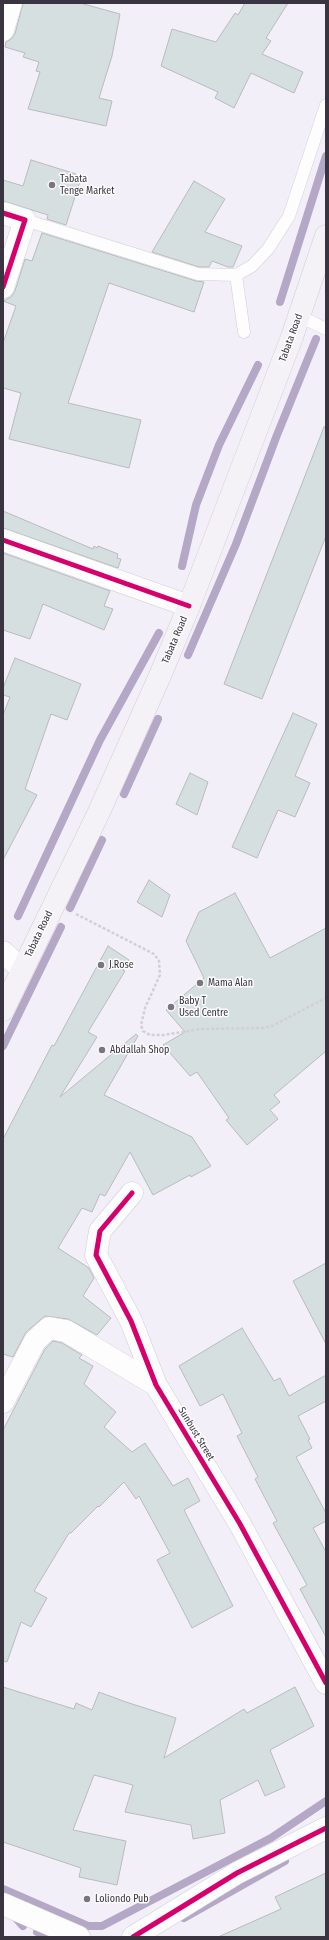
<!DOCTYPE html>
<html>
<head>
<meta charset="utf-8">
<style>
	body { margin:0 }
	#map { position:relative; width:329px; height:1940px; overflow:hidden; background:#f3eff8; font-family:"Fira Sans Condensed",sans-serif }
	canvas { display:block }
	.frame { position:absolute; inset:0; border:4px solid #39343f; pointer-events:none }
</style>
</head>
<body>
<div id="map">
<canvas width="329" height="1940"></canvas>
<div class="frame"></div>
</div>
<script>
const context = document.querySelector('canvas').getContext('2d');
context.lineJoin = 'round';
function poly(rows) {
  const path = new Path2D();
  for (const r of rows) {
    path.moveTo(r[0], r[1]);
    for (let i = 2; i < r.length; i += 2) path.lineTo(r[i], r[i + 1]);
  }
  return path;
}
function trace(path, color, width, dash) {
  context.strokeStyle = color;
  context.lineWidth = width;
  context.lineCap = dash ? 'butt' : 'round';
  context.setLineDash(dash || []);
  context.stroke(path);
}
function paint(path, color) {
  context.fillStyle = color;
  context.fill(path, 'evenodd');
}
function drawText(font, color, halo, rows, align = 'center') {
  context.font = font + ' "Fira Sans Condensed",sans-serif';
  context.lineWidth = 3;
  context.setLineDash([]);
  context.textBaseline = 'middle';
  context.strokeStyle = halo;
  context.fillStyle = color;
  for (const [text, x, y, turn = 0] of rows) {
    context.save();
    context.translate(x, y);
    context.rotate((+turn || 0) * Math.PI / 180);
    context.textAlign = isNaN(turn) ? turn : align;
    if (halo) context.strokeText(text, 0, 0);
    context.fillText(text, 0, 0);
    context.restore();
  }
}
trace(poly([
	[280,302,326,156],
	[182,566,196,505,219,445,258,365],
	[188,655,236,544,277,435,316,339],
	[124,794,158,719],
	[70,908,102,840],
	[18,916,100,740,159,633],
	[3,1046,61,927],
	[3,1889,88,1926,102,1926,271,1838,326,1801],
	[14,1916,23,1926],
	[184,1918,285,1861],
	[37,1932,51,1937]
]), '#b5a7c6', 8);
const building = poly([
	[23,3,80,3,120,14,112,56,99,98,112,101,106,126,28,109,40,72,36,71,39,62,23,57,25,53,5,47,6,42,11,39,15,34,23,3],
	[245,3,288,3,266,38,271,41,262,54,303,72,294,93,251,73,234,108,215,98,218,92,161,66,172,29,216,42,235,13,238,15,245,3],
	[31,160,76,174,75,177,81,178,66,225,47,219,48,215,3,201,3,180,23,186,31,160],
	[194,181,225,199,205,232,242,246,233,267,228,267,212,261,209,267,199,267,152,252,194,181],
	[42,233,196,281,204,282,194,312,109,283,68,403,141,420,129,468,9,439,21,393,3,388,3,343,16,306,3,301,11,297,15,291,25,259,32,261,42,233],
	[324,427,326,427,326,536,262,699,224,684,324,427],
	[3,511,93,549,94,546,97,548,98,546,118,554,117,558,121,559,118,568,3,528,3,511],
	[3,553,110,591,104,606,113,609,104,630,43,604,30,639,3,630,3,553],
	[15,658,81,684,67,720,51,714,25,789,37,795,3,860,3,715,10,697,3,695,3,688,15,658],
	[293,713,317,724,295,776,310,783,295,817,278,810,257,858,232,847,293,713],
	[190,773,208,782,197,815,176,804,190,773],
	[149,880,170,895,162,917,137,902,149,880],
	[235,893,270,958,326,928,326,1051,274,1095,280,1102,270,1110,278,1119,247,1145,226,1120,229,1118,197,1072,190,1076,163,1045,185,1032,166,1010,204,978,186,941,199,912,235,893],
	[108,946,129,960,123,970,125,971,88,1032,97,1037,60,1097,136,1034,138,1036,104,1095,192,1137,211,1166,191,1177,190,1175,153,1195,130,1152,105,1196,100,1194,92,1212,82,1208,58,1248,89,1268,94,1278,83,1296,111,1318,97,1335,68,1319,45,1316,26,1332,13,1357,3,1354,3,1139,52,1045,54,1046,108,946],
	[326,1263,326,1344,293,1281,326,1263],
	[242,1328,274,1381,280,1378,289,1396,326,1375,326,1401,298,1416,310,1439,308,1440,312,1448,296,1457,326,1513,326,1521,313,1528,326,1552,326,1637,300,1589,307,1585,273,1523,277,1521,255,1479,258,1477,237,1436,242,1433,223,1394,200,1406,179,1366,242,1328],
	[53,1341,62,1343,82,1355,79,1358,93,1366,84,1384,116,1412,104,1427,132,1452,145,1443,173,1486,188,1478,200,1501,184,1510,233,1606,192,1628,157,1560,170,1553,139,1496,136,1499,124,1482,99,1507,98,1506,71,1533,69,1533,34,1591,47,1598,31,1627,21,1622,7,1662,3,1661,3,1430,45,1349,53,1341],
	[3,1687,74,1709,76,1703,92,1710,99,1692,126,1702,176,1718,164,1758,244,1709,247,1713,295,1687,314,1726,270,1750,285,1787,265,1796,258,1780,220,1800,225,1833,193,1839,191,1825,125,1812,133,1785,94,1775,73,1830,126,1841,117,1885,79,1877,81,1868,3,1842,3,1687],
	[326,1873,326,1937,218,1937,281,1909,275,1897,326,1873]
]);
paint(building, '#d6dfe0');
trace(building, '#b7bbbd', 1);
const service = poly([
	[25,220,198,274,236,275,252,266,268,249,289,216,326,105],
	[236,275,244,332],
	[299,316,326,329]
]);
const minor = poly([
	[3,30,11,3],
	[3,213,25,220,3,287],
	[3,540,189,606],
	[3,952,22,970],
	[132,1193,100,1231,96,1255,131,1321,156,1385,240,1524,326,1683],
	[3,1402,35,1341,49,1328,66,1331,156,1385],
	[3,1904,79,1937],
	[133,1937,237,1873,326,1828]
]);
const secondary = poly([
	[3,1010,99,812,159,678,189,606,292,337,326,236]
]);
trace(service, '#d1cdd6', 13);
trace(minor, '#d1cdd6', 23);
trace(secondary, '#d1cdd6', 23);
trace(poly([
	[76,914,154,954,159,961,160,975,145,1008,141,1025,143,1031,150,1035,164,1035,201,1029,263,1028,272,1026,326,998]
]), '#d3d0d4', 2.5, [3, 2]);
trace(service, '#fdfdfe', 12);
trace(minor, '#fdfdfe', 22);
trace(secondary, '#f5f2f7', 22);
trace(poly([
	[3,213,25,220,3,287],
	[3,540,189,606],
	[132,1193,100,1231,96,1255,131,1321,156,1385,240,1524,326,1683],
	[133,1937,237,1873,326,1828]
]), '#d6006c', 5);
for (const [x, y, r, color] of [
	[52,185,4,"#7a7580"],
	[101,965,4,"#7a7580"],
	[200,983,4,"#7a7580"],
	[171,1007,4,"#7a7580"],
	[102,1050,4,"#7a7580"],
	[87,1899,4,"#7a7580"]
]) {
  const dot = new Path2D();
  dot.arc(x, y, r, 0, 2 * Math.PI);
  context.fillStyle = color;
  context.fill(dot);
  trace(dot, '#fcfcfc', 1.5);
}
drawText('10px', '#39343f', '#fcfcfc', [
	["Tabata",60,179],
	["Tenge Market",60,191],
	["J.Rose",109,965],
	["Mama Alan",208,983],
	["Baby T",179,1001],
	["Used Centre",179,1013],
	["Abdallah Shop",110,1050],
	["Loliondo Pub",95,1899]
], 'left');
drawText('10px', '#39343f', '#fcfcfc', [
	["Tabata Road",291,338,-70],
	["Tabata Road",175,640,-67],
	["Tabata Road",39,934,-64],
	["Sunbust Street",196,1434,59]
]);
</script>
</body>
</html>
